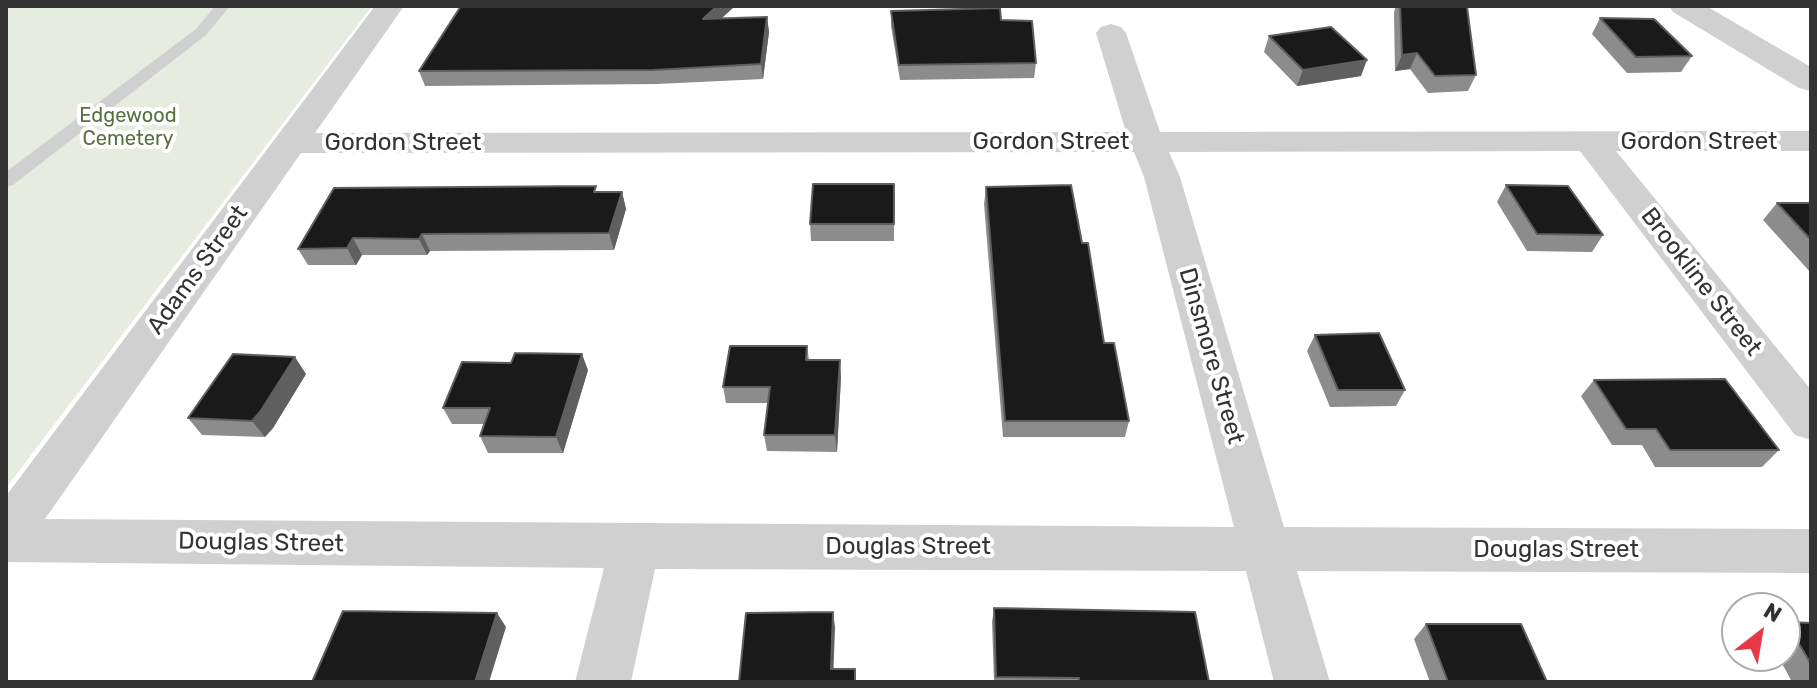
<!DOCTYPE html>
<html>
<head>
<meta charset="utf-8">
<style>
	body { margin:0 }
	#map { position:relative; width:1817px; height:688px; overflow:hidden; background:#fff; font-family:Rubik,sans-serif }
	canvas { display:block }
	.frame { position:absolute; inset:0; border:8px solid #333; pointer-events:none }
	.north { position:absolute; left:1721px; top:592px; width:80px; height:80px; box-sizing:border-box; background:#fff; border:2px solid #adadad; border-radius:50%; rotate:31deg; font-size:22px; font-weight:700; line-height:32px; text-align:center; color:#333 }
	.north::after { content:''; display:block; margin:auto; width:28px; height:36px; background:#e63946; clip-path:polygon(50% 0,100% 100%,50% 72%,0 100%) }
</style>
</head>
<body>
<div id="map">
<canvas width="1817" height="688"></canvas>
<div class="frame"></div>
<div class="north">N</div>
</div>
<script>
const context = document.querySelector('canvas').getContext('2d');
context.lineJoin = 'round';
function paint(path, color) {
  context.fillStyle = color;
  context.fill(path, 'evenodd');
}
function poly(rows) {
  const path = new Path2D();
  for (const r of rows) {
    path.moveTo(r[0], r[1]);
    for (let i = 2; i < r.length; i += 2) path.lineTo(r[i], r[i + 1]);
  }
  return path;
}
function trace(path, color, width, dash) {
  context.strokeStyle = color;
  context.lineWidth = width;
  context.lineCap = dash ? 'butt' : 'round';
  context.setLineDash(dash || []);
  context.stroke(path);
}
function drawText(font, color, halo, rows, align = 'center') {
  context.font = font + ' Rubik,sans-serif';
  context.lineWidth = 8;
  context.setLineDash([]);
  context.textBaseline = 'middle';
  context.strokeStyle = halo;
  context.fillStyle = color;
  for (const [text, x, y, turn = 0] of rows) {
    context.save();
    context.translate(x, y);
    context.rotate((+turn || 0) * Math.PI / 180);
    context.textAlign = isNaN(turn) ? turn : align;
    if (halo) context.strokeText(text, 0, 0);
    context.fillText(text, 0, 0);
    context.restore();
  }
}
paint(poly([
	[6,6,372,6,6,488]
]), '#e6ecdf');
paint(poly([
	[215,6,230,6,206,35,13,185,6,187,6,172,196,29,215,6]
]), '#d0d0d0');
paint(poly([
	[375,6,404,6,315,133,1126,132,1096,33,1101,27,1111,24,1121,27,1126,33,1160,132,1811,131,1811,151,1616,151,1811,390,1811,440,1795,435,1580,151,1169,152,1180,177,1284,527,1811,529,1811,573,1297,571,1330,682,1274,682,1246,571,655,569,631,682,575,682,604,568,6,562,6,496,375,6],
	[1134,152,1144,177,1234,527,45,519,301,153,1134,152]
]), '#d0d0d0');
paint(poly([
	[1669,6,1706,6,1811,67,1811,91,1799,88,1673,12,1669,6]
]), '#d0d0d0');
paint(poly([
	[735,6,721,19,767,17,769,32,763,79,657,84,425,86,419,71],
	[1396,6,1463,6,1476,75,1468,91,1428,93,1410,69,1395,71,1394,12],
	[891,11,1036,63,1034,78,900,80,891,26],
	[1600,18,1692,56,1681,72,1627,73,1592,34],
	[1269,36,1361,76,1297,86,1264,52],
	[894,184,894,241,811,241,810,224],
	[1506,185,1603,235,1592,252,1527,251,1497,202],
	[986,187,1082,243,1104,343,1129,421,1125,437,1003,437,984,204],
	[598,192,622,192,626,209,614,250,430,251,427,255,362,255,356,265,308,265,298,249],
	[1777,203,1811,203,1811,273,1763,220],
	[1315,335,1405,390,1396,406,1330,407,1307,351],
	[807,346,809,360,841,377,837,452,767,451,764,435,768,403,726,403,723,387],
	[588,370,563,453,488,453,480,436,484,424,452,424,443,408],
	[306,374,273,428,265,437,202,435,188,418],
	[1594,380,1779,450,1762,467,1655,467,1642,445,1612,445,1581,396],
	[994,608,1209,682,994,682,992,622],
	[1786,622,1811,623,1811,682,1792,682,1778,656,1785,656,1785,623],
	[1426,624,1547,682,1430,682,1414,639]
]), '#8c8c8c');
paint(poly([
	[717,6,735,6,705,33,703,19],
	[767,17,769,32,763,79,761,64],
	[1417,53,1410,69,1395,71,1402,55],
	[1367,60,1361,76,1297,86,1303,70],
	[622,192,626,209,614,250,609,233],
	[422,234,430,251,427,255,419,239],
	[353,238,362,255,356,265,347,248],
	[582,354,588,370,563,453,556,437],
	[295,357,306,374,273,428,265,437,252,421],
	[840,360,841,377,837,452,835,435],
	[833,612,835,627,833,682,831,669],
	[497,613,506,627,489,682,475,682]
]), '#5f5f5f');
const building = poly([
	[461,6,717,6,703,19,767,17,761,64,654,70,419,71,461,6],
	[1400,6,1467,7,1476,75,1435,76,1417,53,1402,55,1400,6],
	[1000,8,1001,20,1032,21,1036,63,899,65,891,11,1000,8],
	[1600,18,1654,19,1692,56,1636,57,1600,18],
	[1331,27,1367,60,1303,70,1269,36,1331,27],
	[813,184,894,184,894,224,810,224,813,184],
	[1071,185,1082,243,1088,243,1104,343,1114,343,1129,421,1005,421,986,187,1071,185],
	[1506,185,1568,186,1603,235,1537,234,1506,185],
	[596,186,594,192,622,192,609,233,422,234,419,239,353,238,347,248,298,249,334,188,596,186],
	[1777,203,1811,203,1811,240,1777,203],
	[1379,333,1405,390,1338,390,1315,335,1379,333],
	[730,346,807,346,806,360,840,360,835,435,764,435,770,387,723,387,730,346],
	[515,353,582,354,556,437,480,436,490,408,443,408,462,362,511,363,515,353],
	[233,354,295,357,260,412,252,421,188,418,233,354],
	[1725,379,1779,450,1670,450,1656,429,1626,429,1594,380,1725,379],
	[994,608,1195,612,1209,682,1079,682,1079,678,996,677,994,608],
	[343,611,497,613,475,682,312,682,343,611],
	[833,612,831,669,855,669,855,682,739,682,746,613,833,612],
	[1786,622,1811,623,1811,664,1786,622],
	[1426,624,1521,624,1547,682,1448,682,1426,624]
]);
paint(building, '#1a1a1a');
trace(building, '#5f5f5f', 2);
drawText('20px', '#56703f', '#fff', [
	["Edgewood",128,116],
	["Cemetery",128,139]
]);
drawText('24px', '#333', '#fff', [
	["Gordon Street",1051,142],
	["Gordon Street",1699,142],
	["Gordon Street",403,143],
	["Adams Street",198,270,-54],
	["Brookline Street",1701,282,52],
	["Dinsmore Street",1211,356,74],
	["Douglas Street",261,543,1],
	["Douglas Street",908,547],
	["Douglas Street",1556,550]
]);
</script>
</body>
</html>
